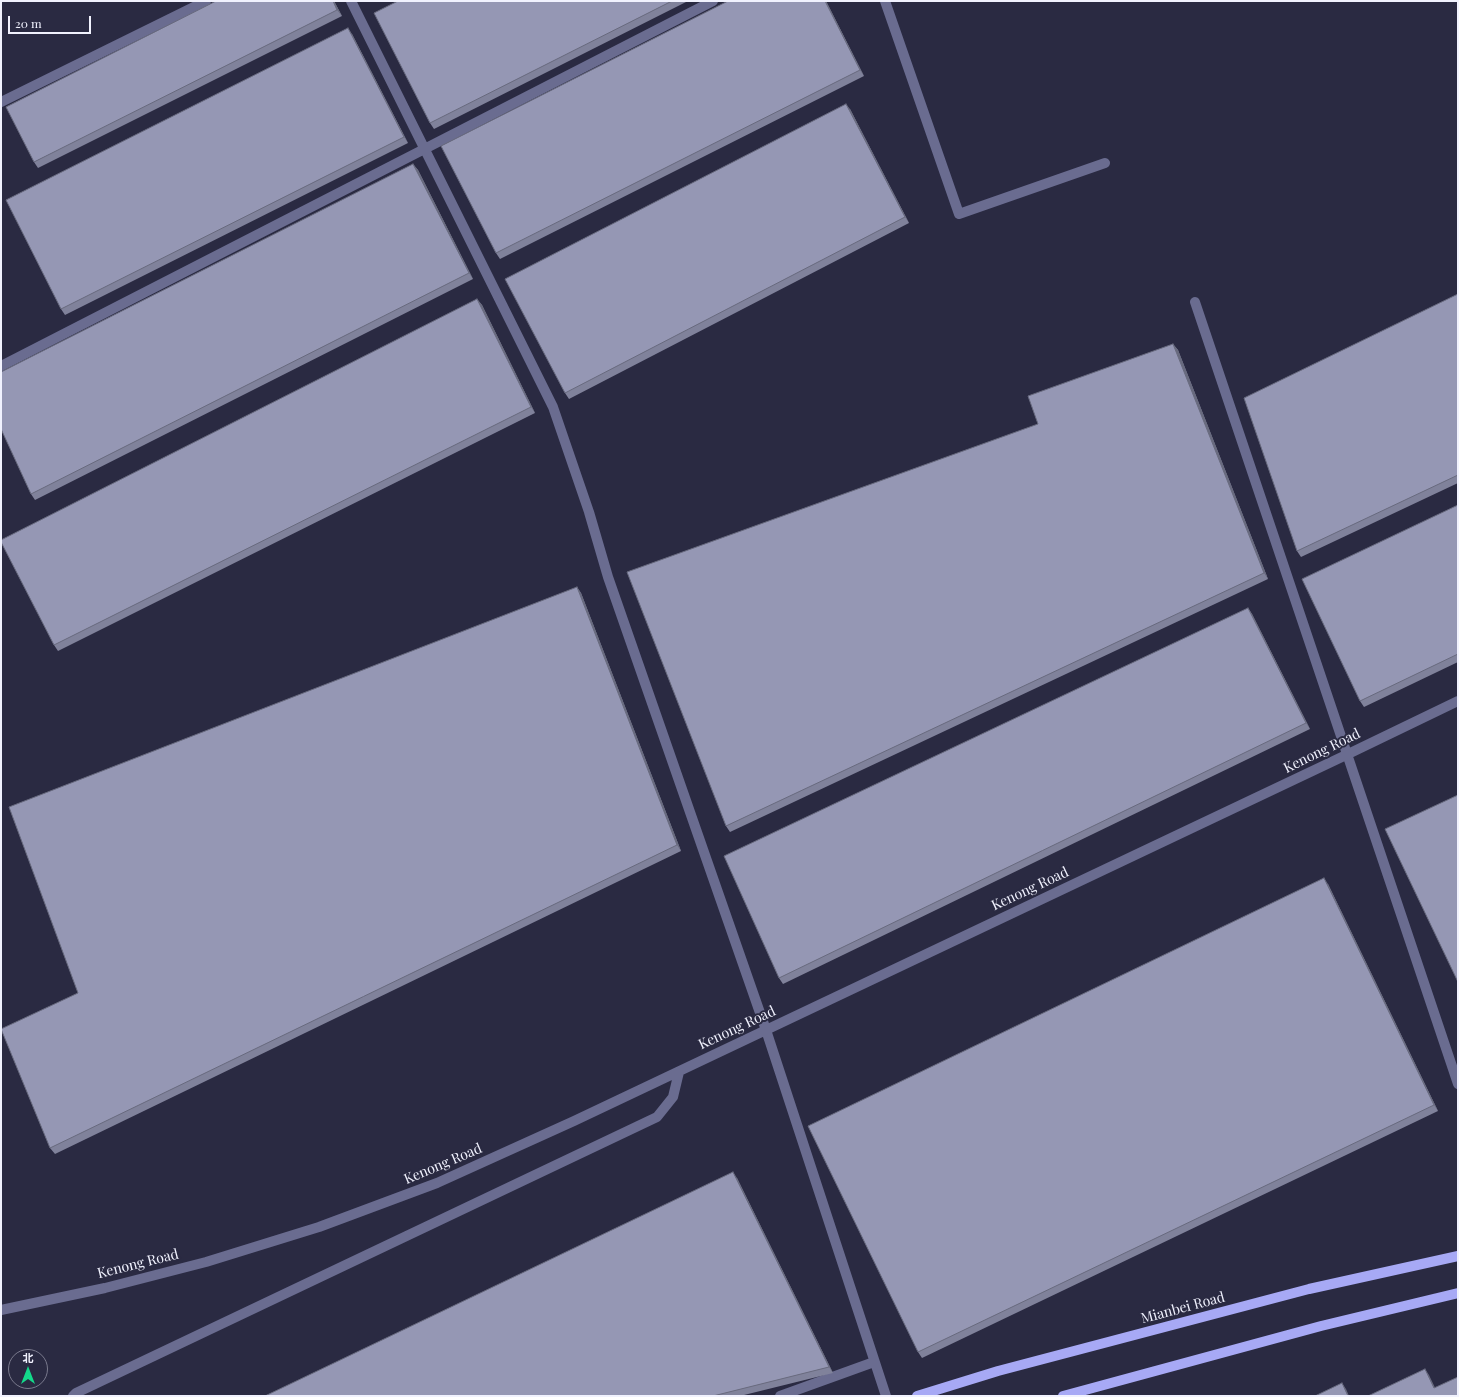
<!DOCTYPE html>
<html>
<head>
<meta charset="utf-8">
<style>
	body { margin:0 }
	#map { position:relative; width:1459px; height:1397px; overflow:hidden; background:#2a2a42; font-family:"Playfair Display","Noto Sans SC",serif }
	canvas { display:block }
	.frame { position:absolute; inset:0; border:2px solid #f1f2fe; pointer-events:none }
	.north { position:absolute; left:8px; top:1349px; width:40px; height:40px; box-sizing:border-box; background:#2a2a42; border:1px solid #7a7a8d; border-radius:50%; rotate:0deg; font-size:11px; font-weight:700; line-height:16px; text-align:center; color:#f1f2fe }
	.north::after { content:''; display:block; margin:auto; width:14px; height:18px; background:#13d98a; clip-path:polygon(50% 0,100% 100%,50% 72%,0 100%) }
	.scale { position:absolute; left:8px; top:16px; width:83px; height:18px; box-sizing:border-box; border:2px solid #f1f2fe; border-top:0; padding-left:5px; font-size:12px; line-height:14px; white-space:nowrap; color:#f1f2fe; -webkit-text-stroke:3px #2a2a42; paint-order:stroke }
</style>
</head>
<body>
<div id="map">
<canvas width="1459" height="1397"></canvas>
<div class="frame"></div>
<div class="north">北</div>
<div class="scale">20 m</div>
</div>
<script>
const context = document.querySelector('canvas').getContext('2d');
context.lineJoin = 'round';
function poly(rows) {
  const path = new Path2D();
  for (const r of rows) {
    path.moveTo(r[0], r[1]);
    for (let i = 2; i < r.length; i += 2) path.lineTo(r[i], r[i + 1]);
  }
  return path;
}
function trace(path, color, width, dash) {
  context.strokeStyle = color;
  context.lineWidth = width;
  context.lineCap = dash ? 'butt' : 'round';
  context.setLineDash(dash || []);
  context.stroke(path);
}
function paint(path, color) {
  context.fillStyle = color;
  context.fill(path, 'evenodd');
}
function drawText(font, color, halo, rows, align = 'center') {
  context.font = font + ' "Playfair Display",serif';
  context.lineWidth = 4;
  context.setLineDash([]);
  context.textBaseline = 'middle';
  context.strokeStyle = halo;
  context.fillStyle = color;
  for (const [text, x, y, turn = 0] of rows) {
    context.save();
    context.translate(x, y);
    context.rotate((+turn || 0) * Math.PI / 180);
    context.textAlign = isNaN(turn) ? turn : align;
    if (halo) context.strokeText(text, 0, 0);
    context.fillText(text, 0, 0);
    context.restore();
  }
}
trace(poly([
	[351,1,553,407,589,512,608,577,766,1030,886,1396],
	[885,1,959,214,1105,163],
	[1,102,206,1],
	[1195,302,1458,1084],
	[1,366,713,1],
	[1,1310,105,1288,206,1262,319,1227,437,1183,574,1121,1344,756,1458,701],
	[73,1396,76,1393,657,1117,673,1097,679,1072],
	[780,1396,874,1362]
]), '#6a6c90', 10);
trace(poly([
	[917,1396,998,1371,1309,1289,1458,1256],
	[1063,1396,1321,1326,1458,1293]
]), '#a7a9f5', 10);
paint(poly([
	[334,1,342,16,38,168,34,162],
	[398,1,688,1,434,129,430,123],
	[728,1,826,1,864,76,500,259,496,253],
	[352,34,408,143,65,315,61,309],
	[850,109,909,223,569,399,565,393],
	[413,164,418,170,473,279,35,500,31,494],
	[1458,294,1458,483,1301,557,1297,551],
	[477,299,482,305,535,413,58,651,54,645],
	[1173,344,1178,350,1268,579,730,832,726,826,1038,424],
	[1458,505,1458,662,1364,707,1360,701],
	[577,587,581,593,681,851,55,1154,50,1148,78,993],
	[1248,608,1252,614,1310,729,783,984,779,978],
	[1328,884,1438,1111,922,1358,918,1352],
	[737,1178,833,1373,740,1396,265,1396]
]), '#80829b');
paint(poly([
	[333,1,334,1,342,16,337,10],
	[825,1,826,1,864,76,860,70],
	[348,28,352,34,408,143,404,137],
	[846,104,850,109,909,223,905,217],
	[413,164,418,170,473,279,469,273],
	[477,299,482,305,535,413,531,407],
	[1173,344,1178,350,1268,579,1264,573],
	[577,587,581,593,681,851,677,845],
	[1248,608,1252,614,1310,729,1306,723],
	[1324,878,1328,884,1438,1111,1434,1105],
	[733,1172,737,1178,833,1373,829,1367],
	[1425,1369,1429,1375,1438,1394,1434,1388],
	[1342,1383,1346,1389,1349,1396,1348,1396]
]), '#686a7e');
const building = poly([
	[216,1,333,1,337,10,34,162,6,107,216,1],
	[398,1,672,1,430,123,374,13,398,1],
	[728,1,825,1,860,70,496,253,441,146,728,1],
	[348,28,404,137,61,309,6,200,348,28],
	[846,104,905,217,565,393,505,279,846,104],
	[413,164,469,273,31,494,1,429,1,372,413,164],
	[1458,294,1458,475,1297,551,1244,398,1458,294],
	[477,299,531,407,54,645,1,542,1,540,477,299],
	[1173,344,1264,573,726,826,627,572,1038,424,1028,396,1173,344],
	[1458,505,1458,654,1360,701,1302,579,1458,505],
	[577,587,677,845,50,1148,1,1029,78,993,9,807,577,587],
	[1248,608,1306,723,779,978,724,856,1248,608],
	[1458,795,1458,982,1385,829,1458,795],
	[1324,878,1434,1105,918,1352,808,1126,1324,878],
	[733,1172,829,1367,713,1396,265,1396,733,1172],
	[1425,1369,1434,1388,1458,1377,1458,1396,1368,1396,1425,1369],
	[1342,1383,1348,1396,1315,1396,1342,1383]
]);
paint(building, '#9597b4');
trace(building, '#686a7e', 1);
drawText('14px', '#f1f2fe', '#2a2a42', [
	["Kenong Road",1322,751,-26],
	["Kenong Road",1030,889,-25],
	["Kenong Road",737,1028,-25],
	["Kenong Road",443,1164,-23],
	["Kenong Road",138,1264,-14],
	["Mianbei Road",1183,1308,-15]
]);
</script>
</body>
</html>
